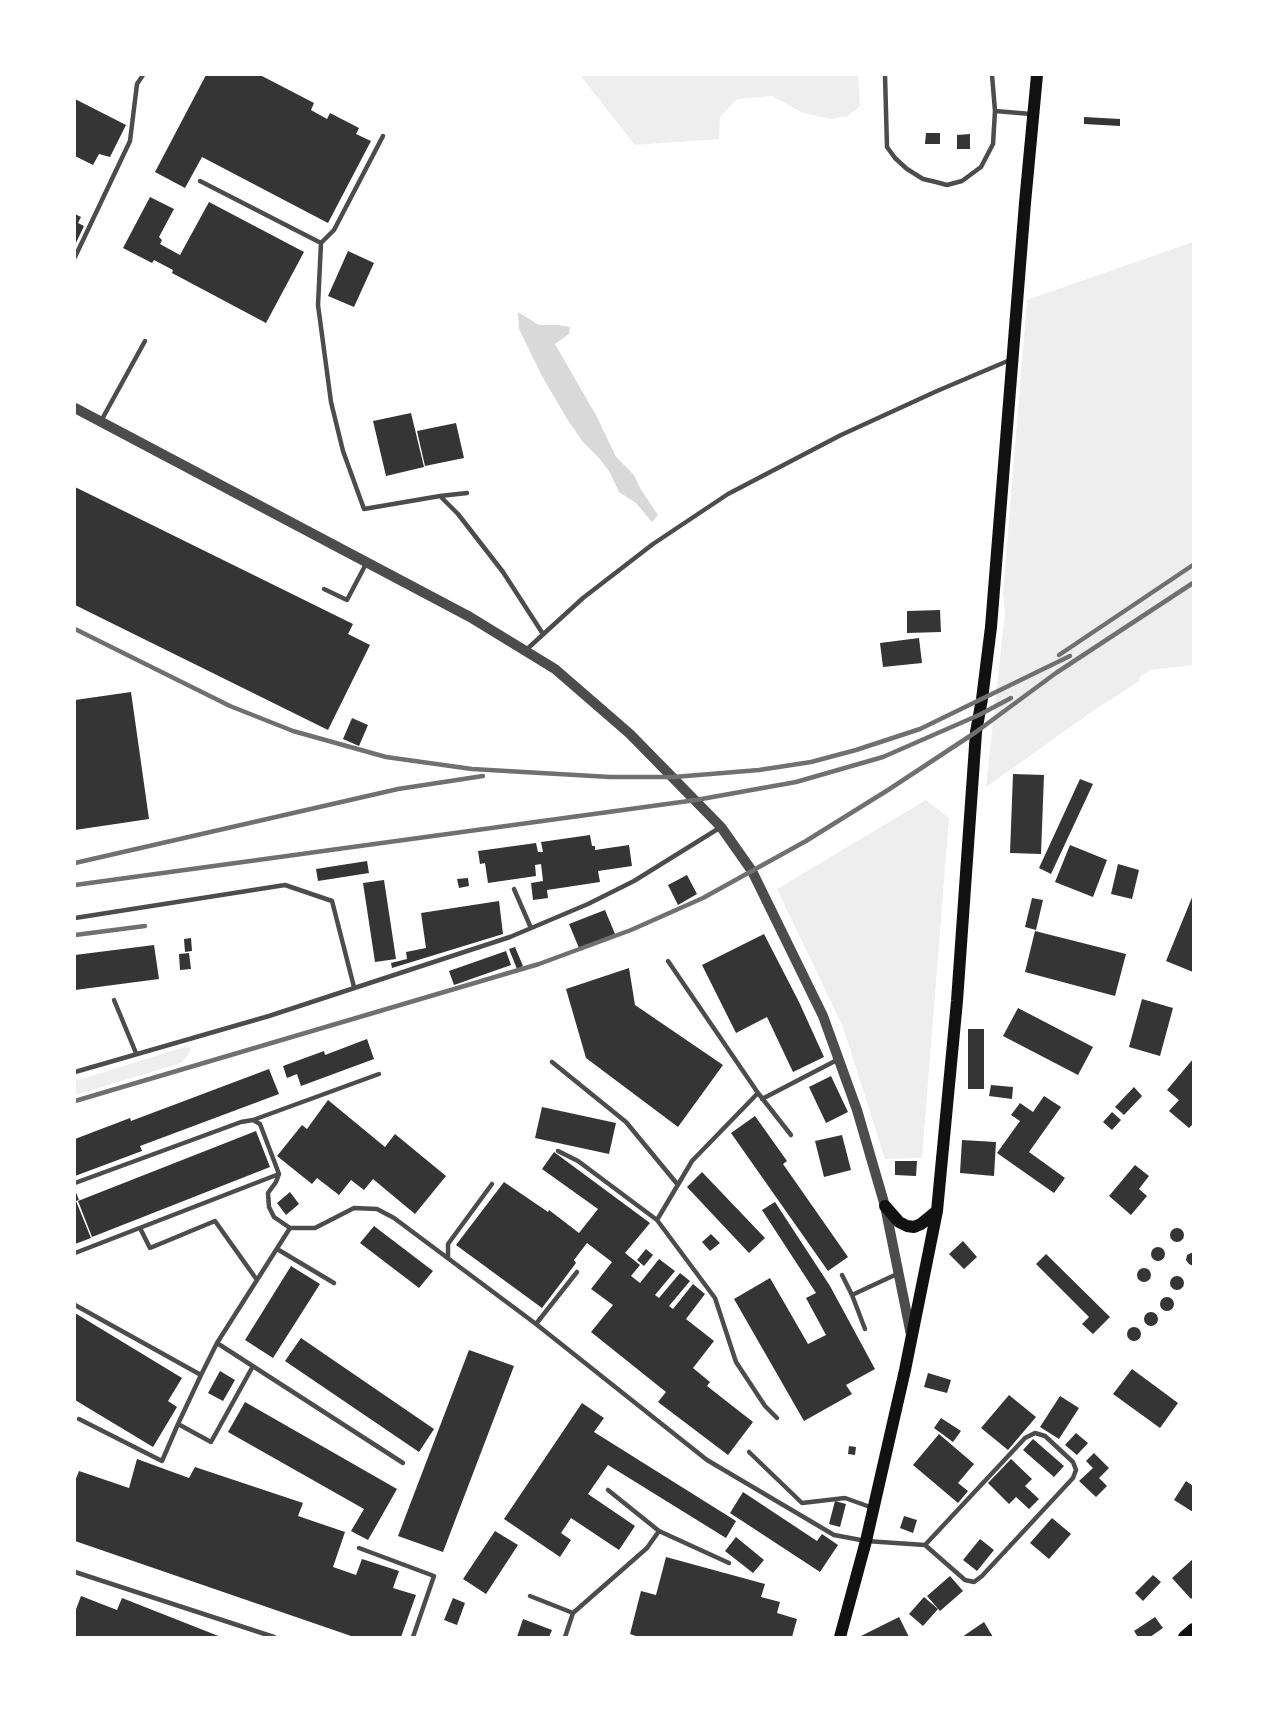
<!DOCTYPE html>
<html>
<head>
<meta charset="utf-8">
<style>
	body { margin:0 }
	#map { position:relative; width:1268px; height:1712px; overflow:hidden; background:#fff; font-family:"Roboto Condensed",sans-serif }
	canvas { display:block }
	.frame { position:absolute; inset:0; border:76px solid #fff; pointer-events:none }
</style>
</head>
<body>
<div id="map">
<canvas width="1268" height="1712"></canvas>
<div class="frame"></div>
</div>
<script>
const context = document.querySelector('canvas').getContext('2d');
context.lineJoin = 'round';
function paint(path, color) {
  context.fillStyle = color;
  context.fill(path, 'evenodd');
}
function poly(rows) {
  const path = new Path2D();
  for (const r of rows) {
    if (r.length === 3) {
      path.moveTo(r[0] + r[2], r[1]);
      path.arc(r[0], r[1], r[2], 0, 2 * Math.PI);
      continue;
    }
    path.moveTo(r[0], r[1]);
    for (let i = 2; i < r.length; i += 2) path.lineTo(r[i], r[i + 1]);
  }
  return path;
}
function trace(path, color, width, dash) {
  context.strokeStyle = color;
  context.lineWidth = width;
  context.lineCap = dash ? 'butt' : 'round';
  context.setLineDash(dash || []);
  context.stroke(path);
}
paint(poly([
	[580,75,858,75,860,106,848,116,830,119,803,113,772,96,737,99,720,117,719,139,635,145],
	[1193,242,1193,665,1150,670,1140,677,1139,681,1090,713,986,787,1005,613,1003,594,1027,300],
	[926,800,949,818,922,1158,885,1159,843,1027,777,889],
	[185,1047,191,1048,188,1055,181,1063,75,1095,75,1081]
]), '#eee');
paint(poly([
	[518,312,539,325,558,325,570,327,569,334,555,344,597,417,616,457,634,475,640,488,658,515,652,522,636,503,619,492,609,471,599,458,583,442,567,419,542,376,519,329]
]), '#d9d9d9');
paint(poly([
	[206,75,260,75,314,103,311,110,327,119,330,113,359,128,356,134,371,141,328,223,202,157,185,188,155,172],
	[75,99,126,125,110,157,99,154,93,165,75,156],
	[1084,117,1120,119,1120,126,1084,124],
	[926,133,940,133,940,144,925,144],
	[970,134,970,149,957,149,957,135],
	[150,197,174,209,159,237,162,240,160,244,180,255,209,202,304,252,266,323,172,273,173,270,154,260,152,263,123,248],
	[75,214,81,217,78,223,84,226,75,245],
	[348,251,374,263,354,307,328,296],
	[411,413,424,467,386,476,373,421],
	[456,423,464,458,425,466,417,431],
	[75,487,353,624,348,634,370,645,328,730,75,605],
	[940,610,941,632,907,633,907,611],
	[919,638,922,663,883,667,880,643],
	[131,692,149,819,75,830,75,700],
	[352,718,368,725,359,746,343,739],
	[1013,774,1044,775,1041,854,1010,853],
	[1080,779,1093,784,1051,874,1039,868],
	[590,835,592,846,595,846,595,850,629,845,632,866,598,871,600,882,547,890,548,898,533,900,531,883,543,881,541,864,535,865,536,876,488,883,485,863,480,864,478,851,536,843,538,852,543,852,541,842],
	[1070,845,1107,860,1093,897,1055,882],
	[367,861,369,873,318,881,316,869],
	[1118,864,1139,870,1132,899,1111,894],
	[687,875,697,894,678,905,668,885],
	[468,878,469,886,459,888,457,879],
	[384,880,396,959,375,962,363,883],
	[1193,895,1193,972,1166,961],
	[1032,898,1043,900,1036,930,1025,927],
	[499,901,503,934,392,968,391,963,407,959,406,952,426,948,421,913],
	[605,910,615,934,579,948,569,924],
	[1035,931,1126,954,1115,996,1025,972],
	[764,934,799,1002,824,1057,793,1072,767,1017,736,1033,702,965],
	[191,938,192,951,185,952,184,939],
	[154,945,159,979,75,990,75,955],
	[515,947,523,966,517,969,509,949],
	[506,951,511,965,454,985,449,971],
	[189,953,191,969,180,970,179,954],
	[629,968,635,1005,723,1065,678,1127,586,1058,566,989],
	[1142,999,1173,1008,1160,1056,1129,1047],
	[1018,1008,1093,1047,1078,1075,1003,1036],
	[968,1029,984,1029,984,1089,968,1089],
	[367,1039,374,1059,301,1086,297,1074,287,1078,283,1066,324,1051,325,1055],
	[1193,1059,1193,1124,1189,1128,1169,1111,1179,1100,1167,1090],
	[269,1069,279,1094,140,1146,142,1151,75,1176,75,1139,130,1118,131,1121],
	[831,1076,848,1112,826,1123,809,1087],
	[991,1085,1013,1087,1012,1099,989,1096],
	[1134,1087,1142,1096,1124,1115,1115,1107],
	[1044,1096,1061,1107,1029,1152,1065,1178,1054,1193,997,1153,1020,1121,1011,1115,1020,1103,1033,1112],
	[328,1100,385,1147,395,1134,446,1176,415,1214,373,1179,364,1190,351,1180,339,1195,317,1178,312,1184,277,1156,302,1125,307,1129],
	[542,1107,616,1123,609,1154,535,1138],
	[1112,1112,1121,1120,1112,1130,1103,1122],
	[755,1116,787,1161,783,1164,848,1257,828,1271,731,1133],
	[256,1131,270,1167,92,1237,78,1201],
	[842,1135,851,1170,824,1177,815,1141],
	[962,1140,996,1142,994,1176,960,1173],
	[554,1152,650,1223,625,1253,640,1265,631,1276,640,1283,659,1259,675,1271,655,1295,659,1298,680,1273,690,1281,669,1306,673,1309,693,1284,705,1294,686,1319,714,1341,693,1368,710,1382,707,1386,753,1422,728,1455,658,1402,666,1392,591,1332,613,1305,591,1289,612,1262,587,1243,574,1260,576,1263,542,1308,456,1245,504,1182,548,1212,549,1210,579,1233,598,1209,542,1169],
	[895,1161,917,1161,916,1176,895,1175],
	[1135,1165,1149,1176,1139,1189,1147,1196,1131,1215,1109,1196],
	[702,1172,765,1238,749,1253,687,1187],
	[75,1190,79,1200,76,1201,91,1238,75,1244],
	[290,1192,299,1204,286,1215,277,1203],
	[775,1202,830,1286,875,1369,846,1385,852,1394,804,1421,734,1299,770,1278,808,1344,826,1335,806,1298,816,1293,762,1210],
	[374,1226,433,1271,419,1288,360,1243],
	[1177,1235,7],
	[711,1234,720,1243,710,1251,702,1242],
	[963,1241,977,1257,964,1269,949,1254],
	[1158,1254,7],
	[646,1249,653,1255,644,1266,637,1260],
	[1193,1252,1193,1266,1189,1264,1186,1260,1187,1255],
	[1046,1254,1110,1317,1093,1334,1082,1324,1089,1317,1036,1264],
	[291,1266,320,1284,273,1358,245,1340],
	[1144,1275,7],
	[1177,1283,7],
	[1167,1304,7],
	[1151,1319,7],
	[75,1313,182,1378,168,1401,177,1407,153,1447,75,1400],
	[1134,1334,7],
	[301,1338,434,1429,419,1452,285,1361],
	[469,1350,514,1366,443,1552,398,1536],
	[1132,1369,1178,1403,1160,1428,1113,1394],
	[220,1371,235,1380,223,1401,208,1393],
	[928,1373,951,1380,947,1393,924,1387],
	[1009,1395,1036,1417,1008,1450,981,1428],
	[1060,1396,1079,1408,1059,1439,1040,1427],
	[245,1402,397,1489,368,1540,351,1531,364,1509,228,1432],
	[582,1403,604,1418,594,1432,736,1521,726,1538,608,1465,588,1494,635,1526,619,1550,571,1518,561,1533,571,1540,560,1557,504,1519],
	[941,1418,961,1431,953,1442,934,1428],
	[1076,1433,1088,1443,1077,1455,1065,1445],
	[939,1434,974,1464,958,1483,968,1491,958,1503,913,1465],
	[1033,1439,1064,1466,1054,1477,1023,1450],
	[849,1446,856,1447,855,1455,848,1454],
	[1094,1453,1109,1468,1099,1478,1107,1486,1096,1497,1079,1481,1093,1468,1086,1461],
	[137,1459,189,1478,195,1467,303,1503,298,1516,345,1532,333,1567,356,1575,362,1559,399,1571,393,1588,416,1595,401,1637,354,1637,75,1541,75,1481,79,1471,129,1488],
	[1011,1459,1032,1479,1025,1486,1039,1499,1029,1509,1016,1497,1009,1504,988,1483],
	[1186,1481,1193,1486,1193,1512,1174,1500],
	[743,1492,817,1541,822,1534,838,1545,820,1572,730,1513],
	[835,1501,846,1504,840,1527,829,1524],
	[904,1516,917,1520,913,1533,900,1528],
	[1052,1518,1071,1534,1049,1559,1030,1543],
	[495,1531,518,1545,486,1594,463,1579],
	[736,1537,764,1560,753,1573,725,1551],
	[980,1539,994,1550,977,1571,963,1560],
	[666,1557,765,1584,761,1597,780,1602,777,1613,797,1619,792,1637,639,1637,630,1634,641,1591,656,1595],
	[1193,1559,1193,1597,1191,1599,1172,1578],
	[1153,1575,1161,1582,1143,1601,1135,1593],
	[950,1576,963,1591,940,1611,927,1596],
	[81,1596,117,1610,122,1598,221,1637,75,1637,75,1612],
	[924,1597,938,1609,923,1626,909,1614],
	[453,1598,465,1603,457,1625,444,1620],
	[899,1617,909,1637,859,1637],
	[1155,1617,1163,1628,1150,1637,1138,1637,1134,1631],
	[523,1619,552,1630,549,1637,517,1637],
	[984,1622,993,1637,962,1637]
]), '#353535');
trace(poly([
	[885,75,887,147,895,158,907,169,923,179,936,182,947,185,962,181,981,167,993,144,995,111,1031,114],
	[992,75,995,111],
	[200,181,321,243,334,230,383,136],
	[321,243,318,305,331,402,343,451,364,509,440,496,458,514,503,572,543,634],
	[75,257,130,141,137,84,143,75],
	[101,421,145,341],
	[440,496,467,493],
	[324,589,347,600,367,562],
	[526,650,583,598,653,544,728,494,841,435,937,391,1010,360],
	[514,889,531,928],
	[75,918,285,885,332,901,354,987],
	[668,961,758,1093,791,1135],
	[114,1000,136,1053],
	[552,1062,626,1122,678,1185],
	[75,1072,269,1016,510,937,588,904,634,881,721,827],
	[762,1099,837,1060],
	[253,1120,379,1074],
	[558,1151,578,1161,657,1220,715,1298,736,1362,765,1406,777,1418],
	[279,1174,276,1182,268,1193,269,1207,274,1217,290,1228,315,1228,354,1208,377,1209,394,1218,536,1324,707,1460,834,1535,866,1541,925,1545,1025,1438,1035,1433,1045,1436,1073,1462,1076,1470,1073,1478,982,1576,974,1582,965,1580,925,1545],
	[75,1183,241,1122,253,1120,260,1124,279,1174],
	[657,1220,692,1161,758,1093],
	[140,1228,150,1248,215,1221,257,1280],
	[277,1249,334,1283],
	[75,1253,279,1174],
	[448,1257,448,1244,492,1184],
	[842,1275,852,1295,897,1274],
	[852,1295,865,1329],
	[75,1305,201,1375,217,1343,290,1228],
	[536,1324,577,1272],
	[217,1343,403,1463],
	[79,1419,162,1461,178,1424,201,1375],
	[178,1424,211,1442,253,1366],
	[749,1452,802,1503,845,1498,873,1508],
	[608,1490,659,1531,729,1563],
	[359,1548,434,1576,413,1637],
	[75,1572,274,1637],
	[530,1596,573,1613],
	[565,1637,573,1613,647,1548,659,1531]
]), '#4c4c4c', 4.5);
trace(poly([
	[75,408,470,617,555,669,630,734,721,827,752,871,823,1016,857,1110,885,1206,911,1335]
]), '#4c4c4c', 10);
trace(poly([
	[885,1206,899,1222,907,1226,914,1227,921,1224,937,1211],
	[840,1637,866,1541,905,1370,937,1211,957,1001,976,732,982,699,991,627,1025,203,1037,75],
	[1184,1637,1193,1629]
]), '#111', 12);
trace(poly([
	[75,629,230,706,293,731,386,757,472,769,610,777,674,777,759,770,811,762,856,750,920,729,1070,656],
	[1059,655,1193,565],
	[75,863,398,789,483,776],
	[75,885,696,800,796,782,883,757,979,715,1011,698],
	[75,935,145,926],
	[75,1101,539,964,631,930,703,898,806,841,888,790,976,732,1056,673,1193,583]
]), '#707070', 4.5);
</script>
</body>
</html>
